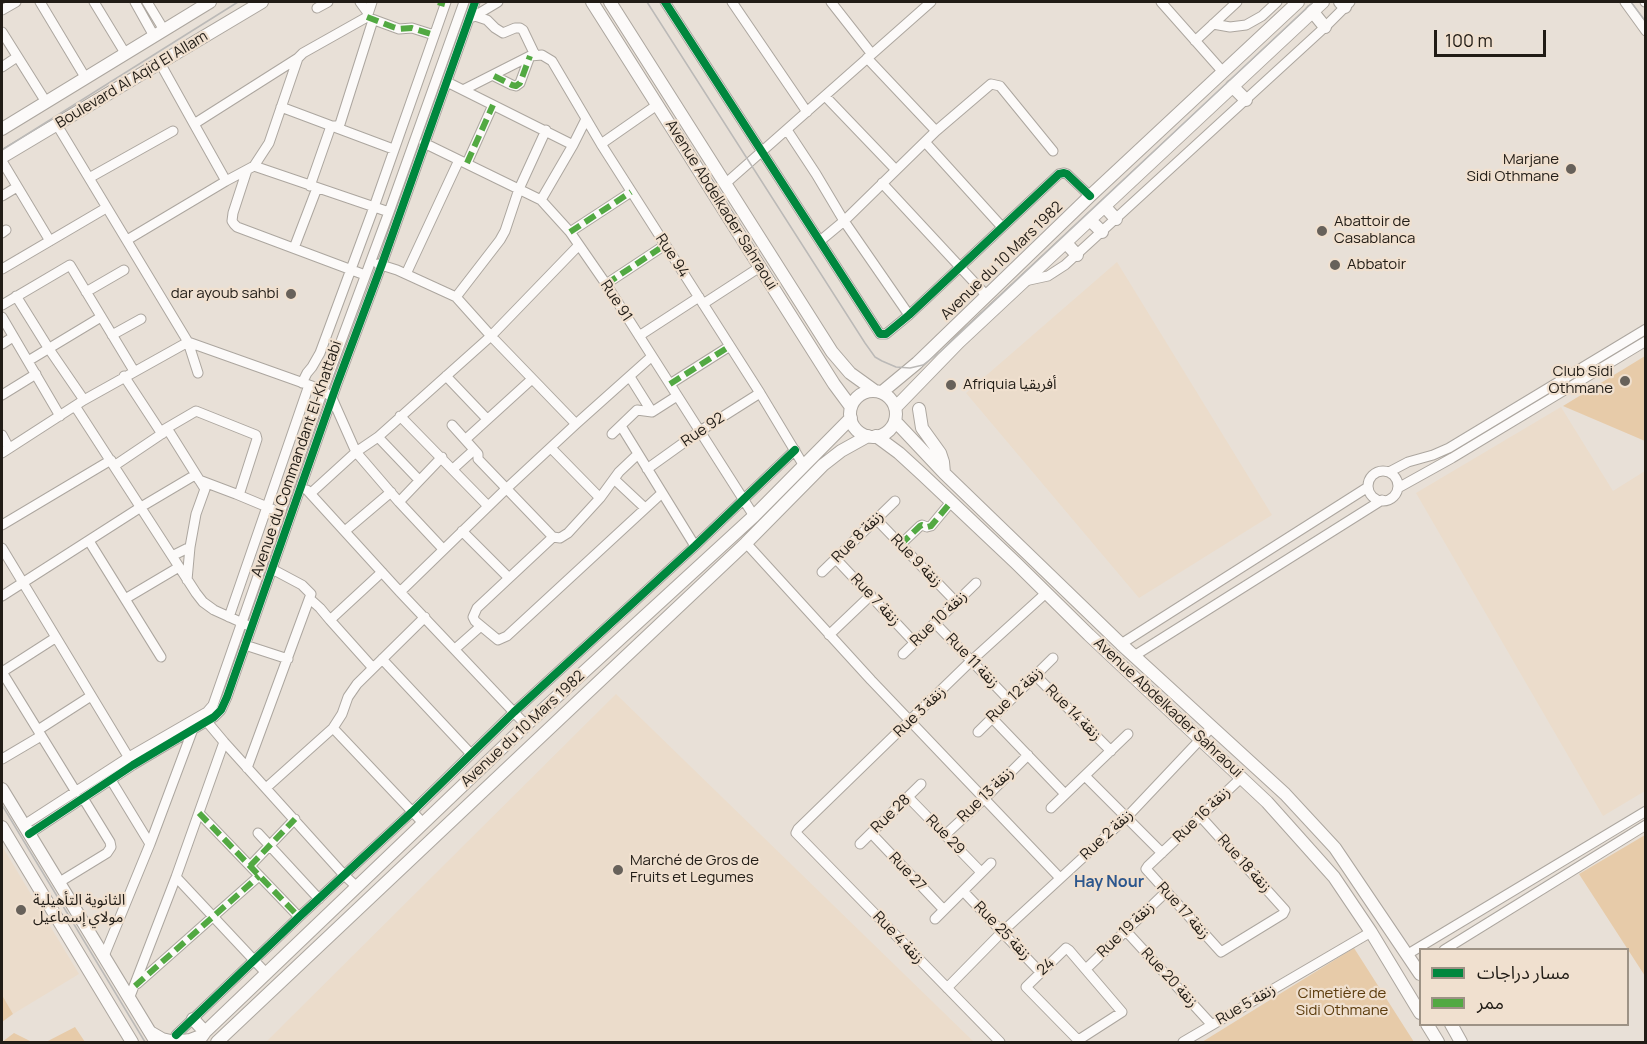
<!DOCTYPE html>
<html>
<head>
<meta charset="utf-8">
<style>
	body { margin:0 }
	#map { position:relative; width:1647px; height:1044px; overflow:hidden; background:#e8e0d7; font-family:Manrope,"Noto Sans Arabic",sans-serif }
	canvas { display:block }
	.frame { position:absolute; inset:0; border:3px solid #211c16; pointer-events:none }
	.legend { position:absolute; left:1419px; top:948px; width:210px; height:78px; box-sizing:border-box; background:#f0e0cf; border:2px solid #9d9285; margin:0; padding:8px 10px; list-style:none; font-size:18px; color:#211c16 }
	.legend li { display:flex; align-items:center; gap:12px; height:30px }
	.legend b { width:30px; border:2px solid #9d9285 }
	.scale { position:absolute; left:1434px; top:30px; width:112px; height:27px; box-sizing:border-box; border:3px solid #211c16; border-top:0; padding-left:8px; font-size:18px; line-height:21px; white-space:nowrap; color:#211c16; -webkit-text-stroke:4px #f0e0cf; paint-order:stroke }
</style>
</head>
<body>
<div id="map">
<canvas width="1647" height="1044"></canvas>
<div class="frame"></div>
<ul class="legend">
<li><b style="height:8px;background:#00873e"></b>مسار دراجات</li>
<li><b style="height:8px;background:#52a942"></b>ممر</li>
</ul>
<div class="scale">100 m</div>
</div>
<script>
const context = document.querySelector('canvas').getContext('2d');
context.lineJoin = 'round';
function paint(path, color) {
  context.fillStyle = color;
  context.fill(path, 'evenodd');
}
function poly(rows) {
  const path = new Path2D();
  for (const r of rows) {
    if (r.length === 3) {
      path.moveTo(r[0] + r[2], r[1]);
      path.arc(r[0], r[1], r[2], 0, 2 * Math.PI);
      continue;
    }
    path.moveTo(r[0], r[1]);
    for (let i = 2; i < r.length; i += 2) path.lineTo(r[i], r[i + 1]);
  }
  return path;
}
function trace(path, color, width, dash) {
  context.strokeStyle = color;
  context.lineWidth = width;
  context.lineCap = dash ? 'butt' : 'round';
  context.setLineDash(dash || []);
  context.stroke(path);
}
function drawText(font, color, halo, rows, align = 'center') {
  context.font = font + ' Manrope,"Noto Sans Arabic",sans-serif';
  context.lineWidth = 4.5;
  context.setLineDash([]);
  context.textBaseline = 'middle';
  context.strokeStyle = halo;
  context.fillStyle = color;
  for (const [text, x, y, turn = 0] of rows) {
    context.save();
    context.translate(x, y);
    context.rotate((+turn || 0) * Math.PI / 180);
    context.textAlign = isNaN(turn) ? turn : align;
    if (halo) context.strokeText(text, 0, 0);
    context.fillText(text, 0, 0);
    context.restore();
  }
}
paint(poly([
	[1117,262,1272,515,1139,598,966,393],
	[1561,407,1613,491,1645,471,1645,791,1603,816,1416,493],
	[616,694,974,1042,266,1042],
	[2,846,79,974,13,1014,2,995]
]), '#ebdccb');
paint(poly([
	[1645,356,1645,441,1563,406],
	[1645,835,1645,976,1579,874],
	[1354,948,1414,1042,1202,1042],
	[2,995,13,1014,2,1022],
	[75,1027,85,1042,46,1042],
	[14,1033,32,1042,2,1042]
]), '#e7cba9');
const minor = poly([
	[40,2,85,77],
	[94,2,125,53],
	[135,2,154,36],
	[147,2,164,30],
	[360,2,368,13],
	[665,2,880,334,886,334,909,315,1059,174,1064,173,1067,174,1090,196],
	[732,2,807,112],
	[831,2,871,53],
	[1161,2,1223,72],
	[1625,2,1646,31],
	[1645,2,1646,2],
	[317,8,328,2],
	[2,10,16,2],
	[475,16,487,20,495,28,503,33,515,28,520,28,523,30,535,55],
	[473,17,498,2],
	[369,18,399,29,412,28,434,35],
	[1213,24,1230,27,1246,25,1262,16,1277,2],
	[2,32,46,102],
	[1195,41,1237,2],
	[867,58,936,131],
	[160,63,194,124],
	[2,67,17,57],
	[494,76,512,85,516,86,520,83,530,56],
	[447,82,573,145],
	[463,90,530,56,542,55,552,61,601,144,760,393,804,466],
	[825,96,896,170],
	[281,107,393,149],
	[57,125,188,342,198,373],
	[787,130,816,174,844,221,909,315],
	[925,142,1002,227],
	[424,143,541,200,570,232,606,284,754,516],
	[601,144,657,105],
	[2,161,50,241],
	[467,163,493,105],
	[254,166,389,212],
	[247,170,233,213,232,221,234,224,237,227,365,275],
	[89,178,173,131],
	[226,181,194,124,298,58],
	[882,183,986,295],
	[725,184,931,2],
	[310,186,331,126,337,126,340,124,373,20],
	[2,196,17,187],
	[541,200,573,145,586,119],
	[570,232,631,192],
	[2,233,6,230],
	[127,240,226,181,254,166,269,143,298,58,303,53,367,17,372,2],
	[820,241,844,221,936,131,991,84,1000,86,1053,151],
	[294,248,317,188],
	[378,264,397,270,456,297,491,336,576,424],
	[2,269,106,208],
	[406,274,459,160],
	[1025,281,1048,276,1065,265,1325,27,1350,2],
	[606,284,665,245],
	[86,292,124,270],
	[16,296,49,349,84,400],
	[456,297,500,240,505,231,519,189,546,130],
	[703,304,760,267],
	[2,305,70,265,134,371],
	[2,317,60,416],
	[112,335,141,319],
	[639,336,699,297],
	[2,344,13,337],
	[28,361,101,317],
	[124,376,162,434],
	[446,376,487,419],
	[630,377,652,412],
	[302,383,307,373,312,367,320,353,374,207,446,2],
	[670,384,730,346],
	[2,395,36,374],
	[75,406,196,593,203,602,214,610,247,625],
	[400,416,488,506],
	[452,425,478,454,478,459,553,537],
	[621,426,695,546],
	[160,432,196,411,256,435,257,439,239,495],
	[612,434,637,410,652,412,677,396],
	[2,435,9,448],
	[378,437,419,480],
	[466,439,532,379],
	[551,448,600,498],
	[2,453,84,400,188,342,323,390,332,398,356,452,399,502,442,457],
	[638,454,619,472,600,498,568,533,560,538,553,537,477,608,473,617,475,621,498,640,507,636,662,493],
	[114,466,166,431,170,433,205,489,196,514,190,547,172,556],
	[453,469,474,450],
	[647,469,700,431,760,393],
	[1383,486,15],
	[1389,472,1408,462,1433,455,1449,448,1646,329],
	[614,479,645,508],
	[199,480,236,494,272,509],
	[1398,488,1452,458,1646,341],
	[307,490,400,592,526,725],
	[311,493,356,452,378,437,491,336,579,245],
	[399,502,443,549],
	[876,519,956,602],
	[2,525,111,460],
	[345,531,391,492],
	[462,531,509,578],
	[89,541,161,657],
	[746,543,871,680,1060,878],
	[900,545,920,526,922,525,927,527,931,526,951,502],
	[2,548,132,763],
	[836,559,914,642],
	[822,572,895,501],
	[187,580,190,547],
	[400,592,506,489,576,424,651,357],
	[2,596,141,507,195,475],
	[125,599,179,567],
	[310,599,320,608,330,620,382,572],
	[229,617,309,385],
	[330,620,373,668],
	[935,623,1009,700],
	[829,635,871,595],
	[1121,644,1368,487],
	[245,645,288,659],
	[455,649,481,626],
	[903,654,976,583],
	[1134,656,1382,500],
	[382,659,471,754],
	[2,672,76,792],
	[2,672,55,638],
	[1035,675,1111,751],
	[203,717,224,742,344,875,357,887],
	[991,717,1065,794],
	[333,728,423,823],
	[38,730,91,696],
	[978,732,1053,658],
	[2,759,41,736],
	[247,768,311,594,302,585,272,569],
	[1085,776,1162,853],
	[111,780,150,844],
	[266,788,333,728,342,714,348,697,357,684,425,617],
	[908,797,981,872],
	[1051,808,1128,734],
	[199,813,299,917],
	[1201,817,1285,910,1283,914,1221,952,1146,869,1148,866,1242,777],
	[24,825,129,757,207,712,213,705,323,390,389,212,464,2],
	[258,833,319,899],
	[871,833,944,910],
	[29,834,133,765,214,717,221,710,227,697,337,384,382,264,475,2],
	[945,835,985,798,1028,755],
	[860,844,921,784],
	[250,866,295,819],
	[176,877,266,973],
	[58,883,107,853,111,847,110,842,83,798],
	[963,891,1040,972],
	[935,919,991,863],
	[1126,931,1212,1025],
	[1066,948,1069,950,1122,1012,1080,1039,1076,1038,1026,987,1066,948],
	[1444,950,1646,825],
	[1408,954,1646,811],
	[104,956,150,844,193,729],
	[1086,969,1166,892],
	[137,984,259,876],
	[947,988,1002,932,1127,817,1212,727],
	[129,999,176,877,224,742],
	[176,1035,299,917,412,812,514,712,695,546,795,450],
	[1000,1042,796,833,798,829,971,661,1046,593],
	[1183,1042,1371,932]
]);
const major = poly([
	[592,2,834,384,851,407],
	[610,2,832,352,850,373,875,391],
	[1340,2,1345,7],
	[1312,11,1325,27],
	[1232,86,1246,100],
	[2,129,210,2],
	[2,157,262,2],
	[1105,207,1116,219],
	[1090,220,1102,232],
	[1066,243,1077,255],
	[873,414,23],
	[882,392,917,363,1090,196,1298,2],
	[895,408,959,342,1323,2],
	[919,409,922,428,940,453,943,462,944,473],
	[895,421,944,473,1121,644,1285,794,1335,848,1420,974],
	[876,436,899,453,923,475,1016,563,1089,635,1267,802,1334,877,1371,932,1420,1013],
	[2,789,156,1042],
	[2,827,132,1042],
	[193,1019,205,1032],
	[1427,1024,1438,1042],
	[1451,1024,1461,1042],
	[150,1032,162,1039,175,1042,190,1040,203,1035],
	[198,1042,205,1032,526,725,754,516,851,418],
	[217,1042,746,543,823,465,841,451,868,436]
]);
trace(minor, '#aca69f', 11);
trace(major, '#aca69f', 14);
trace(minor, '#fcfaf9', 9);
trace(major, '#fcfaf9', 12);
trace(poly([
	[647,2,865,343,875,357,882,361,896,367,910,368,923,365,940,352,1313,2],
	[1631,2,1646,22],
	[2,150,238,2],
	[2,805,145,1042]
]), '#bbb9b7', 1.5);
trace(poly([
	[438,2,445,4],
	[367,17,393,27,399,29,412,28,434,35],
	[494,76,512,85,516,86,520,83,530,56],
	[467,163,493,105],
	[570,232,631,192],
	[606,284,665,245],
	[670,384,730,346],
	[900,545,920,526,922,525,927,527,931,526,951,502],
	[199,813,299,917],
	[250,866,295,819],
	[135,986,259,876]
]), '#52a942', 6, [12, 6]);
trace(poly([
	[665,2,880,334,886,334,909,315,1059,174,1064,173,1067,174,1090,196],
	[29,834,133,765,214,717,221,710,227,697,337,384,382,264,475,2],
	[176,1035,299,917,412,812,514,712,695,546,795,450]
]), '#00873e', 8);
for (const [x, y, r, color] of [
	[1571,169,6,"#67615a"],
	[1322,231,6,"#67615a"],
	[1335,265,6,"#67615a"],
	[291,294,6,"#67615a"],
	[1625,381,6,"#67615a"],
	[951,385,6,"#67615a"],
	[618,870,6,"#67615a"],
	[21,910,6,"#67615a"]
]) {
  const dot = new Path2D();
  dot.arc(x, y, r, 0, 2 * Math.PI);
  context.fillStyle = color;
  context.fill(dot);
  trace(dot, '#f0e0cf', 2);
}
drawText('15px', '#211c16', '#f0e0cf', [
	["Boulevard Al Aqid El Allam",132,80,-31],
	["Avenue Abdelkader Sahraoui",721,205,58],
	["Rue 94",672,256,57],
	["Avenue du 10 Mars 1982",1002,261,-44],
	["Rue 91",616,301,57],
	["Rue 92",703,430,-34],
	["Avenue du Commandant El-Khattabi",297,459,-71],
	["Rue 8 زنقة",858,537,-45],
	["Rue 9 زنقة",916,561,46],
	["Rue 7 زنقة",875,600,47],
	["Rue 10 زنقة",939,619,-44],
	["Rue 11 زنقة",972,661,46],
	["Rue 12 زنقة",1015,695,-44],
	["Avenue Abdelkader Sahraoui",1168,708,43],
	["Rue 3 زنقة",920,712,-44],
	["Rue 14 زنقة",1073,713,45],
	["Avenue du 10 Mars 1982",523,729,-43],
	["Rue 13 زنقة",986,795,-44],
	["Rue 28",891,814,-44],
	["Rue 16 زنقة",1202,815,-44],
	["Rue 29",945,835,46],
	["Rue 2 زنقة",1107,835,-43],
	["Rue 18 زنقة",1244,864,48],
	["Rue 27",907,872,47],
	["Rue 17 زنقة",1183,911,48],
	["Rue 19 زنقة",1126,930,-44],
	["Rue 25 زنقة",1002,931,46],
	["Rue 4 زنقة",898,938,46],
	["24",1046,967,-43],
	["Rue 20 زنقة",1169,978,47],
	["Rue 5 زنقة",1246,1005,-30]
]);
drawText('15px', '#211c16', '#f0e0cf', [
	["Marjane",1559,160,"right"],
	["Sidi Othmane",1559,177,"right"],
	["Abattoir de",1334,222],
	["Casablanca",1334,239],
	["Abbatoir",1347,265],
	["dar ayoub sahbi",279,294,"right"],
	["Club Sidi",1613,372,"right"],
	["Othmane",1613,389,"right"],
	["Afriquia أفريقيا",963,385],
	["Marché de Gros de",630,861],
	["Fruits et Legumes",630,878],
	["الثانوية التأهيلية",33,901],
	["مولاي إسماعيل",33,918]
], 'left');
drawText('15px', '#5c3c0d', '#f0e0cf', [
	["Cimetière de",1342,994],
	["Sidi Othmane",1342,1011]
]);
drawText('bold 16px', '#2d578d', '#f0e0cf', [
	["Hay Nour",1109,883]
]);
</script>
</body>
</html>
